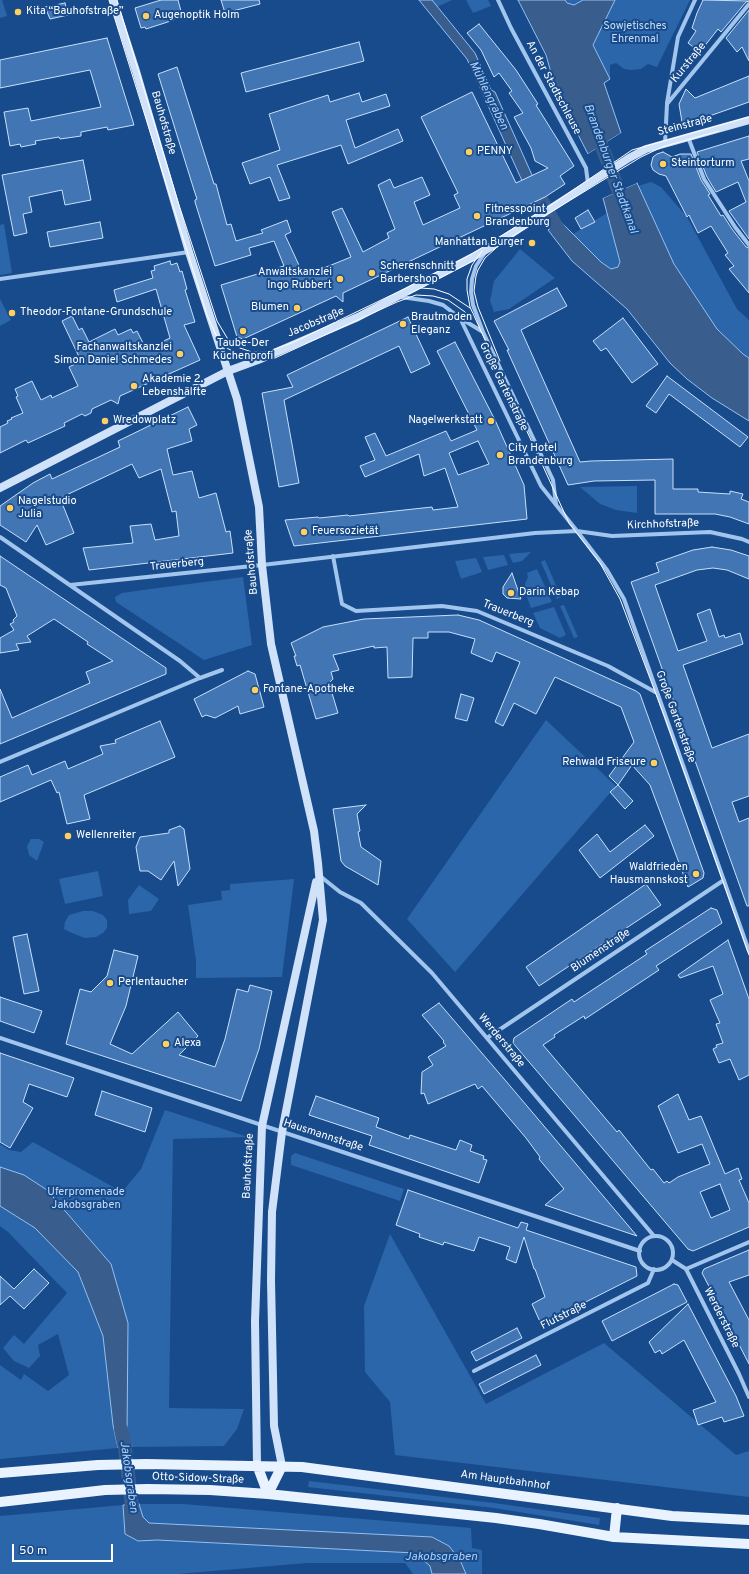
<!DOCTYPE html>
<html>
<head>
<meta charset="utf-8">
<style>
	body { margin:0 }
	#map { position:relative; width:749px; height:1574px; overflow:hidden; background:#184b8b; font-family:Overpass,sans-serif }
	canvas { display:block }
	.scale { position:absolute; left:12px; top:1544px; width:101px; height:18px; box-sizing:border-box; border:2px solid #fff; border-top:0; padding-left:5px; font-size:12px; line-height:14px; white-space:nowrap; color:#fff; -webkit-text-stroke:3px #184b8b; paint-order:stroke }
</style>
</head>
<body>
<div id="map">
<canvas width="749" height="1574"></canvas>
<div class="scale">50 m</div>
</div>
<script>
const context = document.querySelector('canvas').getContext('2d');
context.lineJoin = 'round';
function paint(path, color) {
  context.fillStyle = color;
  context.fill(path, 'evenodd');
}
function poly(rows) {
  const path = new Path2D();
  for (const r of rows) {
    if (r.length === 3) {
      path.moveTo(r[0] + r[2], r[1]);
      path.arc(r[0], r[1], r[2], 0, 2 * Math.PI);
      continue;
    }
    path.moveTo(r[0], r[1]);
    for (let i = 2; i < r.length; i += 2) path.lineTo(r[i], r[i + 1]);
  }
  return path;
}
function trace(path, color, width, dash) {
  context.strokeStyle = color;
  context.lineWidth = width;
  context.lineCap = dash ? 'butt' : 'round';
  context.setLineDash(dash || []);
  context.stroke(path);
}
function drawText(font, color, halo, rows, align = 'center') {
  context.font = font + ' Overpass,sans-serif';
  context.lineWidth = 4;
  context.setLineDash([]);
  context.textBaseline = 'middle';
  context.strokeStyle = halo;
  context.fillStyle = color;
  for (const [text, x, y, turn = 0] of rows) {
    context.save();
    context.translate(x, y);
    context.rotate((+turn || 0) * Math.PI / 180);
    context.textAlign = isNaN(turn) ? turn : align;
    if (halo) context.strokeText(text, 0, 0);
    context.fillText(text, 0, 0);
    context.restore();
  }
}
paint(poly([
	[0,0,2,0,7,16,0,18],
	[432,0,452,0,437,7],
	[466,0,488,0,491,6,473,13],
	[565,0,583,0,574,5,567,3],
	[615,0,690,0,657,67,648,64,641,69,631,70,624,69,616,63,610,65,610,79,593,45],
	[651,182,661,187,687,217,737,309,749,320,749,358,743,354,717,329,674,264,638,186],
	[607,213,620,263,618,267,611,269,601,262,573,234],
	[4,224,12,273,0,275,0,225],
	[520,249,555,278,509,309,494,312,490,301,494,281],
	[0,299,11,320,0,326],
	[637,486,637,513,616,510,600,504,580,487],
	[531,552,522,561,513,563,509,554],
	[504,555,508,565,488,570,483,557],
	[476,558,482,572,461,579,455,561],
	[545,560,561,597,557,599,541,562],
	[537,569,552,602,531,608,524,589,525,584,528,577,527,573],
	[243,577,252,645,204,660,116,602,115,597,122,593,150,589],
	[564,605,578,637,574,638,560,606],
	[554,607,566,635,560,638,540,628,533,613],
	[546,720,616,786,455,972,407,919],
	[31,839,39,839,44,842,37,861,29,855,27,846],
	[98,871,103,896,65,904,59,879],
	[294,879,282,977,196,978,196,961,188,905,222,900,221,891,230,890,230,884],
	[139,885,159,899,151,911,129,914,128,900],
	[83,911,93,911,103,915,107,920,107,928,103,933,96,937,85,938,72,933,64,929,65,922,69,915],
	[165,1110,248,1137,173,1139,169,1408,244,1409,237,1429,224,1446,132,1447,127,1435,111,1264,47,1190,24,1175,0,1167,0,1144,9,1150,21,1152,33,1142,122,1192,141,1169],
	[295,1153,404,1189,400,1201,291,1165,291,1156],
	[0,1206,35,1228,78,1272,103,1336,113,1425,118,1448,0,1459,0,1365,21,1380,24,1374,48,1391,69,1375,58,1334,38,1345,40,1356,29,1368,14,1361,3,1348,14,1335,24,1344,67,1293,8,1232,0,1226],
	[390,1234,486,1404,604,1343,736,1455,749,1451,749,1497,395,1455,390,1402,365,1372,364,1306],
	[309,1481,494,1503,600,1518,599,1525,494,1508,308,1487],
	[139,1504,183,1504,471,1528,472,1548,482,1550,482,1574,466,1574,460,1560,432,1537,148,1523,143,1517],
	[123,1505,125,1534,138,1541,157,1540,415,1553,430,1566,432,1574,413,1574,405,1563,307,1563,178,1574,0,1574,0,1516]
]), '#2b65aa');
const water = poly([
	[419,0,432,0,475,53,491,90,495,92,532,175,546,197,533,205,467,59,419,0],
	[518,0,565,0,567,3,574,5,583,0,615,0,593,45,610,79,604,83,621,133,588,154,557,94,546,55,518,0],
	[637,183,674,264,717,329,743,354,749,358,749,421,712,398,687,379,670,363,627,309,572,261,548,230,561,222,601,262,611,269,618,267,620,262,603,198,637,183],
	[0,1167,24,1175,47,1190,111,1264,128,1323,127,1435,132,1447,118,1448,113,1425,103,1336,78,1272,35,1228,0,1206,0,1167],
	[139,1504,143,1517,149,1523,432,1537,449,1546,460,1560,466,1574,432,1574,430,1566,415,1553,157,1540,138,1541,125,1534,123,1505,139,1504]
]);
paint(water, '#395e8d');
trace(water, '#95c0f1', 1);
paint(poly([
	[621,133,622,135,589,156,588,154],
	[636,181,637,183,603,198,603,196]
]), '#184b8b');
trace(poly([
	[595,128,625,208],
	[532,183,556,226,567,240],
	[121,1429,125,1448,134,1523]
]), '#395e8d', 14);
const building = poly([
	[161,0,178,0,182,15,173,18,174,20,146,29,145,27,141,28,135,8,161,0],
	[221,0,259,0,260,4,225,13,221,0],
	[703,0,749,1,746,2,721,32,718,29,700,52,688,43,696,31,692,28,697,13,703,0],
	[65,3,68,15,50,19,45,7,65,3],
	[749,10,749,61,742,47,737,52,726,38,749,10],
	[479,24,516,70,538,104,536,105,574,166,560,176,565,184,545,197,345,292,343,293,343,302,336,296,243,339,237,337,221,285,284,266,274,241,249,248,251,255,215,266,195,202,195,200,197,199,194,190,158,74,177,67,214,184,216,184,227,225,231,224,236,241,263,233,261,230,287,220,291,232,285,235,304,276,351,257,332,212,342,208,363,252,389,238,387,233,395,229,378,185,390,179,394,188,422,177,430,195,414,202,423,225,460,208,454,195,458,193,421,117,472,92,516,183,548,168,535,161,531,148,514,117,523,113,509,93,512,91,499,73,494,77,481,50,467,33,479,24],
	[107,38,134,125,108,130,107,127,81,132,81,136,60,139,59,137,35,141,36,144,21,147,20,144,10,146,4,112,28,108,31,121,101,107,90,70,0,88,0,60,107,38],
	[359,42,364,61,246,92,241,73,359,42],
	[749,76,749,102,701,119,682,122,679,104,686,89,695,98,749,76],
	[359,93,362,102,386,94,390,106,346,120,355,148,398,129,403,141,348,164,341,145,277,165,290,198,279,201,270,177,250,184,242,163,280,150,269,114,328,95,330,102,359,93],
	[749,136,749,159,741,161,749,181,749,239,729,211,746,202,738,182,716,192,707,177,697,152,749,136],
	[663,152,672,157,680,154,691,154,701,180,710,194,708,195,721,216,723,215,732,229,746,247,749,248,749,293,729,269,734,266,725,255,728,253,711,226,698,233,689,215,687,217,666,176,659,174,653,170,651,165,653,157,657,154,663,152],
	[83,160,91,200,65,205,62,190,29,197,32,212,23,214,27,233,14,236,2,175,83,160],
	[588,210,595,222,581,229,575,218,588,210],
	[100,222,103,238,50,247,47,232,100,222],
	[170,261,171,265,177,263,180,272,182,271,187,289,185,290,195,322,184,325,200,360,120,396,118,404,111,400,92,409,91,413,85,416,82,414,64,423,65,426,28,443,26,440,0,453,0,427,8,423,7,421,12,419,11,418,23,413,16,397,18,396,15,389,32,381,41,400,51,395,52,398,56,396,78,386,69,367,81,361,62,321,72,316,79,330,82,328,89,342,115,329,118,335,131,329,133,333,137,331,146,349,170,338,156,289,117,302,114,290,153,278,151,271,155,270,154,266,170,261],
	[557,288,567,306,521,330,580,462,591,461,673,459,673,489,698,489,698,492,730,494,730,491,743,494,741,499,749,502,749,524,730,517,715,514,655,514,655,480,594,481,568,485,507,350,509,350,494,321,557,288],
	[408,317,430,364,411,373,399,346,284,400,299,483,279,487,262,393,293,387,287,375,408,317],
	[623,318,658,364,632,383,606,348,601,351,593,341,623,318],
	[455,342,495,420,524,485,527,519,294,546,285,520,318,517,319,518,348,515,349,516,432,507,433,510,458,507,445,468,424,476,419,454,365,477,360,466,375,460,365,437,375,433,386,456,446,431,451,441,477,430,437,351,455,342],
	[478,441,489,464,458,475,449,453,478,441],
	[667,376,748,437,740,447,669,394,656,413,646,406,667,376],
	[188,407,197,425,189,429,192,441,167,449,173,475,192,471,199,498,216,493,226,532,230,531,233,553,89,570,83,548,133,543,130,526,151,524,155,540,179,536,176,511,172,512,161,469,139,478,132,464,60,498,74,533,46,545,37,525,26,542,0,525,0,506,33,483,50,474,52,479,120,447,118,441,188,407],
	[712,547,731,550,749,556,749,579,727,570,713,568,697,570,655,585,678,651,707,641,697,614,710,609,719,637,724,635,725,638,740,633,743,644,683,665,712,748,749,734,749,796,732,802,739,822,749,818,749,906,747,906,631,582,659,572,656,563,693,550,712,547],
	[0,556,166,668,166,674,0,744,0,689,12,718,90,683,86,672,113,661,87,644,88,642,54,619,27,636,31,642,16,644,19,650,0,653,0,638,14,630,10,624,14,622,13,620,17,616,6,588,0,585,0,556],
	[512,573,521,599,507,598,503,594,503,587,512,573],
	[458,615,479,620,636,691,640,694,704,873,703,878,688,887,650,785,632,765,618,785,609,776,634,742,621,707,555,677,536,714,514,703,503,726,495,722,520,662,496,652,492,662,471,653,475,639,449,632,428,632,428,638,413,638,412,677,388,678,387,647,374,648,374,646,333,655,339,670,331,672,333,679,329,683,338,713,316,719,305,682,300,665,297,666,294,656,296,656,291,643,323,627,364,619,458,615],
	[248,671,255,674,264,707,240,714,238,706,215,718,206,715,202,717,194,699,248,671],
	[461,694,474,698,467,721,455,718,461,694],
	[160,721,175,757,84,795,90,819,67,824,59,792,57,793,51,780,0,802,0,777,28,765,32,775,65,761,68,769,103,754,100,746,116,743,115,740,160,721],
	[618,785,633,801,625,809,610,792,618,785],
	[366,805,357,814,360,831,358,832,361,847,381,861,378,885,345,866,341,861,338,840,333,809,366,805],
	[645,825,654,836,600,878,579,850,597,834,610,852,645,825],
	[180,826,184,829,190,869,178,886,174,861,161,880,148,871,140,871,136,847,140,837,169,833,169,830,180,826],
	[646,884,661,905,539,986,526,967,646,884],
	[711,908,717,910,722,923,656,966,659,970,585,1019,584,1016,554,1035,555,1037,543,1045,617,1132,619,1130,651,1170,653,1169,664,1183,667,1181,669,1183,678,1177,710,1164,702,1144,678,1153,658,1106,678,1094,689,1120,701,1116,725,1174,738,1168,742,1179,739,1180,749,1203,749,1227,693,1251,688,1249,513,1043,514,1038,572,999,574,1002,647,954,645,951,711,908],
	[720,1184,730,1210,711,1218,700,1192,720,1184],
	[27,934,39,991,24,994,13,937,27,934],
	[728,940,749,999,749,1075,739,1080,730,1059,719,1063,713,1049,717,1047,716,1045,723,1043,716,1024,720,1023,710,1000,723,994,713,966,680,978,678,975,728,940],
	[114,950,138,956,126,1006,110,1044,132,1054,178,1012,198,1036,179,1055,215,1067,225,1039,237,989,248,992,250,985,272,991,259,1049,241,1101,66,1044,80,989,91,992,107,976,114,950],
	[0,997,42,1011,34,1033,0,1021,0,997],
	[439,1003,505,1080,637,1236,545,1205,564,1189,539,1159,540,1157,526,1138,482,1086,478,1089,475,1084,428,1104,424,1093,421,1094,422,1072,433,1065,428,1057,446,1046,443,1042,444,1041,422,1015,439,1003],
	[0,1053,74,1078,67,1097,29,1084,23,1102,33,1108,10,1148,0,1142,0,1053],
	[102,1091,152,1108,145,1132,95,1115,102,1091],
	[316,1096,379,1118,376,1127,409,1139,410,1135,456,1150,460,1140,472,1145,470,1151,484,1156,483,1159,487,1160,479,1183,369,1145,372,1136,309,1115,316,1096],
	[408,1190,518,1228,521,1222,528,1224,526,1230,636,1267,637,1276,562,1314,563,1316,542,1326,532,1304,545,1297,535,1269,534,1269,524,1237,516,1263,506,1259,510,1247,479,1237,474,1251,444,1242,443,1245,419,1237,420,1234,396,1225,408,1190],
	[749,1250,749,1275,729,1282,749,1320,749,1364,702,1273,704,1269,749,1250],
	[34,1269,49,1283,24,1309,10,1296,0,1305,0,1276,14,1289,34,1269],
	[674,1284,678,1285,687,1302,612,1341,602,1321,674,1284],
	[688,1304,736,1396,744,1416,724,1422,722,1417,698,1425,693,1410,716,1402,684,1340,662,1354,660,1350,655,1353,649,1342,688,1304],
	[517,1328,522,1338,476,1361,471,1352,517,1328],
	[536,1355,541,1365,484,1394,479,1384,536,1355]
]);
paint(building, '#4175b4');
trace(building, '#c8dffa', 1);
trace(poly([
	[498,0,511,28,586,168,588,184],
	[667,103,678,37,695,0],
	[688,137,704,179,735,227,749,245],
	[665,143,667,104,749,4],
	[484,254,476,266,472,279,471,292,473,305,483,332,553,480,556,504],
	[0,279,189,252],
	[401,297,429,301,443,305,460,318,483,332],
	[460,318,541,486,577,531,607,570,624,599,749,951],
	[0,537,180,661,200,678,0,762],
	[333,556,342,604,356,611,442,606,477,611,608,666,657,693],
	[70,585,262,565,535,533,577,531,612,536,710,532,742,539,749,542],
	[200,678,222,670],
	[320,876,340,892,361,903,432,973,654,1236],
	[0,1038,640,1251],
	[487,1038,724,880],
	[656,1253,17],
	[672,1260,686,1269,749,1242],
	[686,1269,739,1374,749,1397],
	[474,1371,648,1283,654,1269]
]), '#a2c5ee', 4);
trace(poly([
	[113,0,136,71,189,252,237,399,259,507,262,565,271,644,314,831,318,863,323,920,282,1132,272,1212,271,1280,274,1426,282,1466],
	[0,488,228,371,258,360,358,317,448,270,486,250,629,158,646,149,749,120],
	[257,1465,255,1321,262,1126,316,882]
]), '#d0e2fa', 8);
trace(poly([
	[257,1465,268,1494],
	[0,1473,98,1465,146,1464,302,1467,672,1516,749,1520],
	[268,1494,282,1466],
	[0,1502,105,1490,148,1489,210,1490,268,1494,496,1518,539,1524,614,1537,749,1544],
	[614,1537,617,1508]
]), '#e9f2ff', 10);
trace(poly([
	[109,0,207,315,216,335,227,348,243,357,254,360,275,358,397,302,416,295,433,296,448,300,465,312,472,320],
	[117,0,179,205,217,321,229,341,240,348,252,352,267,352,294,342,404,289,470,255,551,205,632,150,749,117],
	[496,248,485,258,478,270,476,276,474,291,478,307,500,361],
	[493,250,528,226,641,157,662,147,719,131],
	[482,251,472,265,467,279,467,290,470,307,569,523,600,563,620,599,665,718,749,955],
	[421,288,434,289,449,294,470,308],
	[409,294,475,260]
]), '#fff', 1);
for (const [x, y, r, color] of [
	[18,12,4,"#ffd05f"],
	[146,16,4,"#ffd05f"],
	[469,152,4,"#ffd05f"],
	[663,164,4,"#ffd05f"],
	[477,216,4,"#ffd05f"],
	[532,243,4,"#ffd05f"],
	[372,273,4,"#ffd05f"],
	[340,279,4,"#ffd05f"],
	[297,308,4,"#ffd05f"],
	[12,313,4,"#ffd05f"],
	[403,324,4,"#ffd05f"],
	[243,331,4,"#ffd05f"],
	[180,354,4,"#ffd05f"],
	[134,386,4,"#ffd05f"],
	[105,421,4,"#ffd05f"],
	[491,421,4,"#ffd05f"],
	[500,455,4,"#ffd05f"],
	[10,508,4,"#ffd05f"],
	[304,532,4,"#ffd05f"],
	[511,593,4,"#ffd05f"],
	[255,690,4,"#ffd05f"],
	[654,763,4,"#ffd05f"],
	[68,836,4,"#ffd05f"],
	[696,874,4,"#ffd05f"],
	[110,983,4,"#ffd05f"],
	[166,1044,4,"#ffd05f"]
]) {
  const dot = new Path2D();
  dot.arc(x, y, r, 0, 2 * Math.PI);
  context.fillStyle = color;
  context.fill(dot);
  trace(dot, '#184b8b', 1.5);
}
drawText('11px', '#fff', '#184b8b', [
	["Kita “Bauhofstraße”",26,12],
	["Augenoptik Holm",154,16],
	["PENNY",477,152],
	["Steintorturm",671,164],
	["Fitnesspoint",485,210],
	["Brandenburg",485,223],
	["Manhattan Burger",524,243,"right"],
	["Scherenschnitt",380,267],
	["Barbershop",380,280],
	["Anwaltskanzlei",332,273,"right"],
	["Ingo Rubbert",332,286,"right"],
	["Blumen",289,308,"right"],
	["Theodor-Fontane-Grundschule",20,313],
	["Brautmoden",411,318],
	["Eleganz",411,331],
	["Taube-Der",243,344,"center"],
	["Küchenprofi",243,357,"center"],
	["Fachanwaltskanzlei",172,348,"right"],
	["Simon Daniel Schmedes",172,361,"right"],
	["Akademie 2.",142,380],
	["Lebenshälfte",142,393],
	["Wredowplatz",113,421],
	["Nagelwerkstatt",483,421,"right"],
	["City Hotel",508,449],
	["Brandenburg",508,462],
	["Nagelstudio",18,502],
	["Julia",18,515],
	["Feuersozietät",312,532],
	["Darin Kebap",519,593],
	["Fontane-Apotheke",263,690],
	["Rehwald Friseure",646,763,"right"],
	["Wellenreiter",76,836],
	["Waldfrieden",688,868,"right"],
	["Hausmannskost",688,881,"right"],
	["Perlentaucher",118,983],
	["Alexa",174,1044]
], 'left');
drawText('11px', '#c8dffa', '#184b8b', [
	["Sowjetisches",635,27],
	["Ehrenmal",635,40],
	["Uferpromenade",86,1193],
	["Jakobsgraben",86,1206]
]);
drawText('11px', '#fff', '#184b8b', [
	["Kurstraße",689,63,-51],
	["An der Stadtschleuse",553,88,62],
	["Bauhofstraße",163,123,74],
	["Steinstraße",685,126,-15],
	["Jacobstraße",316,323,-23],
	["Große Gartenstraße",503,387,64],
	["Kirchhofstraße",663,525,-2],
	["Bauhofstraße",252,562,-95],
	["Trauerberg",177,565,-6],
	["Trauerberg",508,614,22],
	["Große Gartenstraße",675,717,70],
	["Blumenstraße",601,951,-34],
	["Werderstraße",501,1041,50],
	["Hausmannstraße",323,1136,18],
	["Bauhofstraße",249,1166,-87],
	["Flutstraße",564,1316,-27],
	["Werderstraße",721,1318,63],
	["Otto-Sidow-Straße",198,1479,2],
	["Am Hauptbahnhof",505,1481,8]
]);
drawText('italic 12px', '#aecff5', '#184b8b', [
	["Mühlengraben",488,96,64],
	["Brandenburger Stadtkanal",610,169,70],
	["Jakobsgraben",128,1477,82],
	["Jakobsgraben",441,1558]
]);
</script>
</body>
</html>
